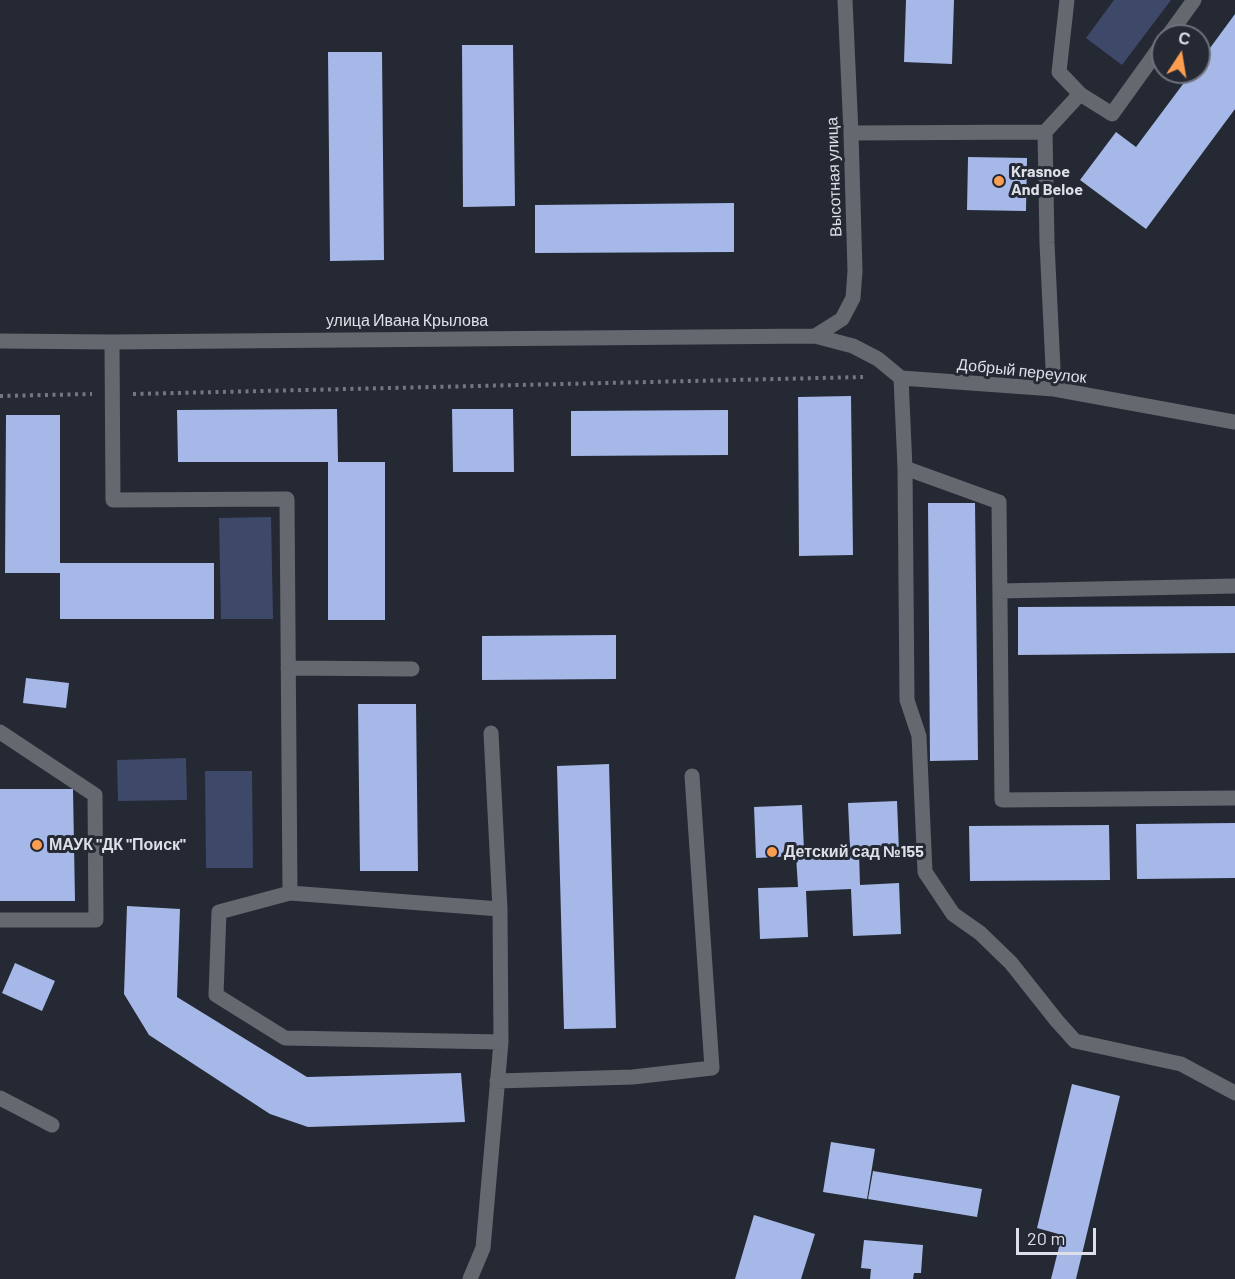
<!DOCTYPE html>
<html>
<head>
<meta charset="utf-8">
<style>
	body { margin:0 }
	#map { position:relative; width:1235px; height:1279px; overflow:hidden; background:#242934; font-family:Barlow,sans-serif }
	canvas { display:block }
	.north { position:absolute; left:1151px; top:24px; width:60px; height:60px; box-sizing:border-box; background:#242934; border:2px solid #6e727c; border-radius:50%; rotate:12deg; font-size:16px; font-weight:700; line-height:24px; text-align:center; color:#dde0e8 }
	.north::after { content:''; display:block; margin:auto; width:21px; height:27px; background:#fb9e50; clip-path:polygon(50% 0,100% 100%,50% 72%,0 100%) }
	.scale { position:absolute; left:1016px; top:1228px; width:80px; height:27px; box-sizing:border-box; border:3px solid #dde0e8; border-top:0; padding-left:8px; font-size:18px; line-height:21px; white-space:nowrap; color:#dde0e8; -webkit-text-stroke:4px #242934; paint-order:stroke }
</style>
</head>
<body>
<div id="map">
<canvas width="1235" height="1279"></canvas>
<div class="north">С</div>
<div class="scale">20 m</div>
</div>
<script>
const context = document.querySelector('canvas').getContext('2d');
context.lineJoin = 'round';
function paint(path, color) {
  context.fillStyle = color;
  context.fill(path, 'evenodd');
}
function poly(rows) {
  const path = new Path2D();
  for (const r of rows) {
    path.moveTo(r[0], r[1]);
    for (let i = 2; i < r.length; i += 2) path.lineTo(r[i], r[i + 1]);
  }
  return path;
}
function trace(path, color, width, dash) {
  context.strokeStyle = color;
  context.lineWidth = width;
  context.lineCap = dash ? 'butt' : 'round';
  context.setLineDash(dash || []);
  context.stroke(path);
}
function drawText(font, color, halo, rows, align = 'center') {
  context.font = font + ' Barlow,sans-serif';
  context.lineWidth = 6;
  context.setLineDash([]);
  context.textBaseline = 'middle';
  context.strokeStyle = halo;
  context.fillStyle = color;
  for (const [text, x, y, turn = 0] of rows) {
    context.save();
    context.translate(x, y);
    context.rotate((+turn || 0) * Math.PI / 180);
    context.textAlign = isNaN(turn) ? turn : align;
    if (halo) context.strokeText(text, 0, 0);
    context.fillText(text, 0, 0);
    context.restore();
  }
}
paint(poly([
	[1114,0,1171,0,1122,65,1086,38],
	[271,517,273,619,221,619,219,518],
	[186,758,187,800,118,801,117,760],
	[205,771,252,771,253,868,206,868]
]), '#3e4969');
paint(poly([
	[906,0,954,0,952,64,904,62],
	[1235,14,1235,109,1146,229,1080,180,1116,132,1136,147,1192,72,1199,72,1199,63],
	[462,45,513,45,515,206,463,207],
	[328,52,382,52,384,260,330,261],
	[968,157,1027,158,1026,211,967,210],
	[734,203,734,252,535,253,535,205],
	[851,396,853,555,799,556,798,397],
	[337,409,338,462,385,462,385,620,328,620,328,462,178,462,177,410],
	[452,409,513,409,514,472,453,472],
	[728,410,728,455,571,456,571,411],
	[6,415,60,415,60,563,214,563,214,619,60,619,60,573,5,573],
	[928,503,975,503,978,760,930,761],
	[1235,606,1235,653,1018,655,1018,607],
	[616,635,616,679,482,680,482,636],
	[26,678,69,683,66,708,23,703],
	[358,704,416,704,418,871,360,871],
	[609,764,616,1028,564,1029,557,766],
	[0,789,73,789,75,901,0,901],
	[897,801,899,852,859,853,860,885,899,883,901,934,853,936,851,889,806,891,808,937,760,939,758,888,798,887,796,856,756,858,754,807,802,805,804,851,850,849,848,803],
	[1235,823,1235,878,1137,879,1136,824],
	[1109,825,1110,880,970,881,969,826],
	[127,906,180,909,177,997,307,1077,461,1073,465,1122,308,1127,270,1114,149,1035,124,994],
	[15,963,55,981,42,1011,2,993],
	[1072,1084,1120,1096,1076,1279,1051,1279,1062,1235,1037,1228],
	[831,1142,875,1149,867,1199,823,1192],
	[873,1171,982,1189,977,1217,868,1199],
	[754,1215,815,1234,801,1279,735,1279],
	[864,1240,923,1245,921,1273,914,1273,913,1279,870,1279,871,1269,861,1268]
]), '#a6b8e8');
trace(poly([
	[133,394,863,377],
	[0,396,92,394]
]), '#737780', 4, [3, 4.5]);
trace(poly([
	[1067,0,1059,72,1080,94],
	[1168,36,1194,0],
	[1045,132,1047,243,1054,389],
	[851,133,1045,132,1080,94,1112,114,1163,43],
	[815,336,842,319,853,298,855,271,851,133,845,0],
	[0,341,112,342,815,336,853,346,878,359,901,378,1054,389,1235,422],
	[112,342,113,500,287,499,290,893],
	[901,378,905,468,907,700,919,736,925,872,953,914,980,933,1011,963,1057,1021,1075,1041,1181,1064,1235,1093],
	[905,468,999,502,1002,800,1235,798],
	[1000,591,1235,586],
	[288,668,412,669],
	[0,732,95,795,96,920,0,920],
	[500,909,290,893,219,912,216,995,285,1038,501,1042],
	[497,1081,633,1077,712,1068,692,776],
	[0,1098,52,1125],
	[470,1279,483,1248,501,1042,500,909,491,733]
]), '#65686e', 15);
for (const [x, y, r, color] of [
	[999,181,6,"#fb9e50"],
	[37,845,6,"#fb9e50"],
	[772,852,6,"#fb9e50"]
]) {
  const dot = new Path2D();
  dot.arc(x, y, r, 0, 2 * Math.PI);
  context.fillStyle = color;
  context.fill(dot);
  trace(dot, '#242934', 2);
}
drawText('bold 16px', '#dde0e8', '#242934', [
	["Krasnoe",1011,172],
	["And Beloe",1011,190],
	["МАУК \"ДК \"Поиск\"",49,845],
	["Детский сад №155",784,852]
], 'left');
drawText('16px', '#dde0e8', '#242934', [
	["Высотная улица",834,177,-92],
	["улица Ивана Крылова",407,321],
	["Добрый переулок",1022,371,6]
]);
</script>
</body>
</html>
